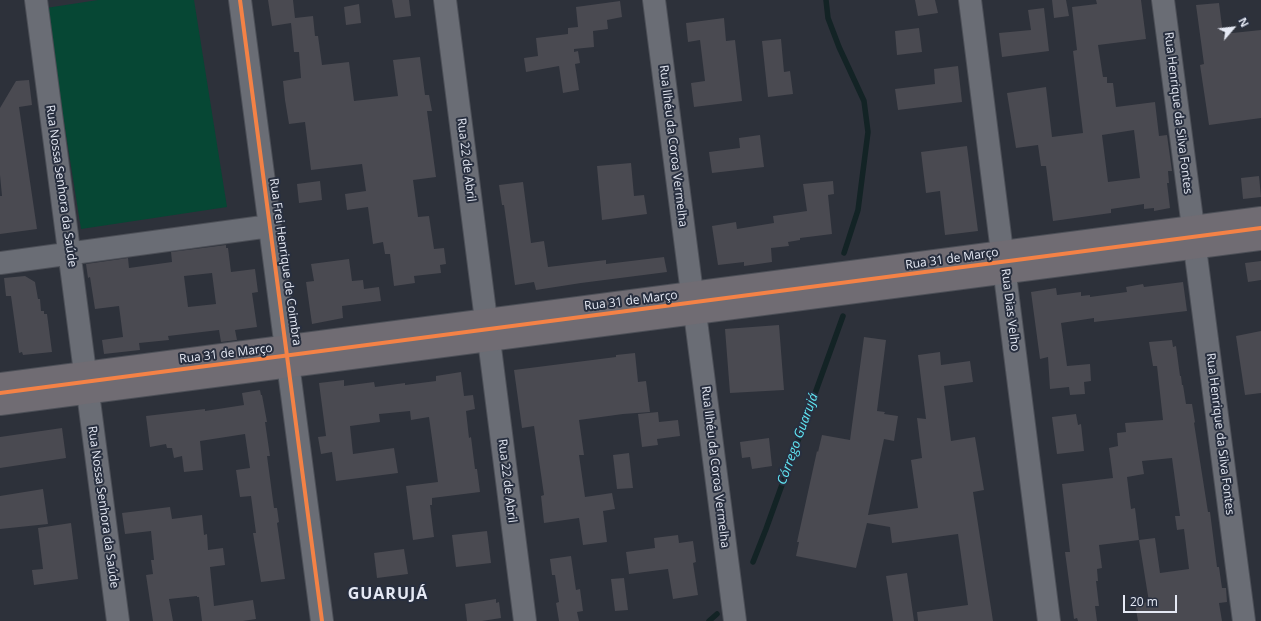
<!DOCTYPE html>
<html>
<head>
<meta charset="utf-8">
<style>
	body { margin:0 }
	#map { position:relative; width:1261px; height:621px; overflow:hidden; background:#2d313a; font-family:"Open Sans",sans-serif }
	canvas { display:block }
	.north { position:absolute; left:1213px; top:8px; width:40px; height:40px; -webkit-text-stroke:3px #282f3f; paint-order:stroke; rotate:62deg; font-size:11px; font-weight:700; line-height:16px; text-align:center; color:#e5e9f4 }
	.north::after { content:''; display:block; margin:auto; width:14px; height:18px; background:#e5e9f4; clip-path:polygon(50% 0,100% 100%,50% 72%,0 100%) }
	.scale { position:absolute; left:1123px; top:595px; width:54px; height:18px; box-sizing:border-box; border:2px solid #e5e9f4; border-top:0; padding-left:5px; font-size:12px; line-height:14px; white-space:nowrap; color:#e5e9f4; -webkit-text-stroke:3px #282f3f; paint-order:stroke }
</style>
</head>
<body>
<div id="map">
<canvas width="1261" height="621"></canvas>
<div class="north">N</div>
<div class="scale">20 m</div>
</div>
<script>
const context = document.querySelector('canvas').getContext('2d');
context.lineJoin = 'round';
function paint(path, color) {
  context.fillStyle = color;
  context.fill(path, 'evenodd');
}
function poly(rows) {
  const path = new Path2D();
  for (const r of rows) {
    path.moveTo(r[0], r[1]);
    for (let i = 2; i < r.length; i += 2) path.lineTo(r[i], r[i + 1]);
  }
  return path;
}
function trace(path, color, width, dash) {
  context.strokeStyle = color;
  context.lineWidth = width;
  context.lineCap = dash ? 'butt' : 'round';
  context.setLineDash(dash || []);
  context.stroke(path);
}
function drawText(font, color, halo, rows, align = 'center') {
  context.font = font + ' "Open Sans",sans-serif';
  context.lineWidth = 4;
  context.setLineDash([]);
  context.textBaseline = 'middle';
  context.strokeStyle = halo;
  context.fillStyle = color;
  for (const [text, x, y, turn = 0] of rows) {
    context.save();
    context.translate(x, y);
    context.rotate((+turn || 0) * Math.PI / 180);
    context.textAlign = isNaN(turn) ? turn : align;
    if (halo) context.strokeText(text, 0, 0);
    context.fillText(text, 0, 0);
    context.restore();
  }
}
paint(poly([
	[98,0,194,0,227,207,81,229,46,8]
]), '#064734');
trace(poly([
	[826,0,828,18,839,47,864,101,868,132,858,210,844,253],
	[753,562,766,529,843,316],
	[709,621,717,614]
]), '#132325', 5.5);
paint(poly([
	[268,0,293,0,295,18,313,16,315,36,318,36,322,65,349,62,354,101,398,96,393,60,420,57,425,95,429,95,432,111,427,111,436,177,413,180,418,217,429,216,434,249,444,248,446,264,440,265,441,273,414,276,415,283,394,286,390,254,385,254,383,242,373,244,368,207,347,210,345,194,366,191,362,164,311,170,305,122,289,124,285,100,283,81,301,78,299,52,294,52,291,23,272,26],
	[392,0,409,0,411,16,395,18],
	[915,0,935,0,938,13,918,16],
	[1052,0,1066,0,1069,16,1054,18],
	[1096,0,1141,0,1146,39,1098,45,1103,77,1107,77,1107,83,1113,83,1116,107,1155,102,1159,136,1167,135,1172,171,1168,171,1169,183,1167,183,1170,208,1154,211,1154,208,1144,209,1144,204,1111,209,1111,213,1053,221,1046,166,1041,166,1038,145,1016,148,1007,93,1046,87,1052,137,1083,133,1073,51,1077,50,1072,7,1097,4],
	[1134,130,1140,178,1108,182,1102,135],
	[620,1,622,17,607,20,608,29,593,31,594,47,574,49,574,52,578,51,580,63,575,64,579,90,563,93,559,66,526,72,524,58,538,56,536,38,568,34,568,28,578,27,576,7],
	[1219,3,1223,34,1261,30,1261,118,1209,125,1200,65,1204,64,1196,5],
	[359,4,361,23,346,25,344,7],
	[1044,8,1049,51,1002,57,999,33,1031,30,1028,10],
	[724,18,726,41,735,40,742,101,694,107,691,83,705,81,700,40,688,42,686,23],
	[919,28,922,52,897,55,895,31],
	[781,39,784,72,790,71,793,94,768,97,762,41],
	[958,66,962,102,898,110,895,89,935,84,934,69],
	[29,80,32,105,19,107,37,229,0,234,0,196,2,196,0,175,0,108,16,81],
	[760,135,764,167,712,173,709,152,740,148,739,138],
	[967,146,978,231,945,235,940,191,926,193,921,152],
	[631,163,634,196,644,195,647,214,602,220,597,166],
	[1259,176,1261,197,1243,199,1241,178],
	[320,181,322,200,299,203,297,184],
	[833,181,834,194,828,195,832,234,800,238,800,240,788,242,789,246,771,248,772,262,744,266,744,262,718,265,712,226,736,222,737,229,774,223,773,216,807,211,803,184],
	[523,182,531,243,544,241,548,267,606,260,606,264,664,257,667,272,581,283,536,290,534,282,515,285,504,205,502,205,499,185],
	[226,245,226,248,228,248,231,272,255,269,258,292,252,293,257,327,235,330,237,340,221,342,219,330,168,336,169,340,139,343,140,350,104,354,102,340,123,337,119,306,95,309,90,277,88,278,86,264,128,258,129,268,172,262,171,252],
	[212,273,216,304,188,307,184,276],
	[349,259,352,281,363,280,364,289,379,287,381,301,342,306,343,318,312,324,306,282,314,281,311,264],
	[1261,261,1261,280,1248,282,1245,263],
	[25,276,35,282,38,299,40,299,41,311,44,311,44,314,47,314,52,352,23,355,22,352,19,353,11,296,6,296,4,278],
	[1183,282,1187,311,1094,322,1094,318,1061,323,1067,366,1090,364,1091,381,1084,382,1085,394,1070,395,1069,387,1050,389,1048,357,1040,359,1031,292,1056,288,1057,295,1081,292,1081,296,1090,295,1090,297,1127,292,1126,287,1143,284,1144,287],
	[779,325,784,390,730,393,725,329],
	[1261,331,1261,393,1245,395,1236,336],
	[864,337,886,340,877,411,885,412,884,414,898,416,894,441,884,439,868,515,918,508,911,460,922,458,917,418,926,419,918,355,940,352,941,365,970,361,973,382,944,386,951,441,975,437,984,490,973,492,993,621,918,621,917,612,968,605,958,534,892,543,890,527,867,523,856,568,796,556,799,542,797,542,817,451,818,452,822,435,850,440],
	[1172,340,1173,347,1176,346,1180,376,1181,376,1182,385,1183,385,1186,404,1192,404,1195,422,1194,423,1208,512,1210,512,1217,567,1219,567,1222,588,1226,588,1227,602,1219,603,1222,621,1138,621,1135,604,1149,602,1139,540,1155,538,1160,573,1189,569,1184,529,1177,530,1175,516,1180,516,1172,458,1142,461,1144,474,1127,477,1131,509,1135,508,1139,540,1099,545,1102,568,1097,569,1098,581,1096,581,1099,606,1095,606,1097,621,1078,621,1077,618,1074,619,1065,552,1070,552,1062,484,1113,478,1109,448,1118,446,1117,433,1126,432,1125,423,1163,420,1157,366,1153,366,1149,342],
	[635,353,638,382,646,381,650,412,623,414,579,420,584,455,579,455,585,497,612,493,615,509,603,511,607,542,583,545,579,518,544,523,541,496,544,495,534,426,522,428,514,370,616,357,616,355],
	[461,372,464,396,473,395,475,409,466,411,469,438,471,437,475,469,477,469,480,492,432,498,432,505,430,505,434,537,413,540,406,486,438,482,429,417,411,420,410,411,379,414,380,422,350,426,353,454,394,448,398,473,336,481,332,452,321,454,318,437,326,436,319,383,344,380,344,386,374,382,375,387,405,383,405,385,436,381,436,376],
	[260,390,261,395,262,395,267,422,265,422,270,456,267,456,274,508,277,508,279,522,277,523,285,579,261,582,253,533,256,533,251,496,240,497,236,470,250,468,245,434,200,441,203,470,184,472,182,456,174,458,172,448,167,448,166,444,150,447,146,416,205,409,205,411,244,405,242,393],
	[658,412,659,422,678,420,680,436,657,439,658,445,642,447,638,414],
	[1076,414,1078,425,1081,424,1084,451,1057,454,1052,417],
	[62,428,66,458,0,468,0,437],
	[769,438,772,466,752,469,750,457,742,458,740,442],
	[629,453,633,488,617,489,613,455],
	[43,489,48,524,0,529,0,496],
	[170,507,172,519,202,515,204,535,207,534,208,550,223,548,225,565,210,567,214,606,253,600,256,619,243,621,202,621,199,597,197,597,197,596,169,599,173,621,153,621,146,575,153,574,151,560,154,560,151,531,125,534,122,513],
	[71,523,78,579,34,585,32,570,43,569,38,528],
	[487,531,491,563,456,567,452,535],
	[678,535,679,543,693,541,696,562,693,563,698,595,673,599,668,569,629,574,626,552,655,548,654,538],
	[404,549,408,574,377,578,374,553],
	[571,556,576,590,580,589,583,611,577,612,579,621,559,621,556,603,559,602,555,575,552,575,550,559],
	[907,573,914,621,893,621,886,576],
	[624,578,628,610,615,611,611,579],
	[496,599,496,603,499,602,501,618,482,621,467,621,465,604]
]), '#4a4a51');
const minor = poly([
	[36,0,85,372],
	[240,0,322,621],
	[445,0,486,320],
	[654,0,692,293],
	[970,0,1049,621],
	[1163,0,1193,227],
	[1195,248,1244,621],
	[0,263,270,226],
	[695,313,735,621],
	[489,340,525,621],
	[88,393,118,621]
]);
const major = poly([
	[0,384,1261,218],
	[0,404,1261,239]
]);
trace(minor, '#4c4f57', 24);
trace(major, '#4c4f57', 24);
trace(minor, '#6a6d75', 22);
trace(major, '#706c73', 22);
trace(poly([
	[240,0,322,621],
	[0,393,1261,228]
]), '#f48246', 4);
drawText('12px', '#e5e9f4', '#282f3f', [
	["Rua Henrique da Silva Fontes",1178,113,83],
	["Rua Ilhéu da Coroa Vermelha",673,146,83],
	["Rua 22 de Abril",466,160,83],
	["Rua Nossa Senhora da Saúde",61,186,82],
	["Rua 31 de Março",952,259,-8],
	["Rua Frei Henrique de Coimbra",285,262,82],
	["Rua 31 de Março",631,301,-7],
	["Rua Dias Velho",1010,310,83],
	["Rua 31 de Março",226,354,-7],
	["Rua Henrique da Silva Fontes",1220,434,83],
	["Rua Ilhéu da Coroa Vermelha",715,467,83],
	["Rua 22 de Abril",507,481,83],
	["Rua Nossa Senhora da Saúde",103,507,82]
]);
drawText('italic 13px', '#61e9f6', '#282f3f', [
	["Córrego Guarujá",798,439,-70]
]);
context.letterSpacing = '1px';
drawText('bold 16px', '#e5e9f4', '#282f3f', [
	["GUARUJÁ",388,594]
]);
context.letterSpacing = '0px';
</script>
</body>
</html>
